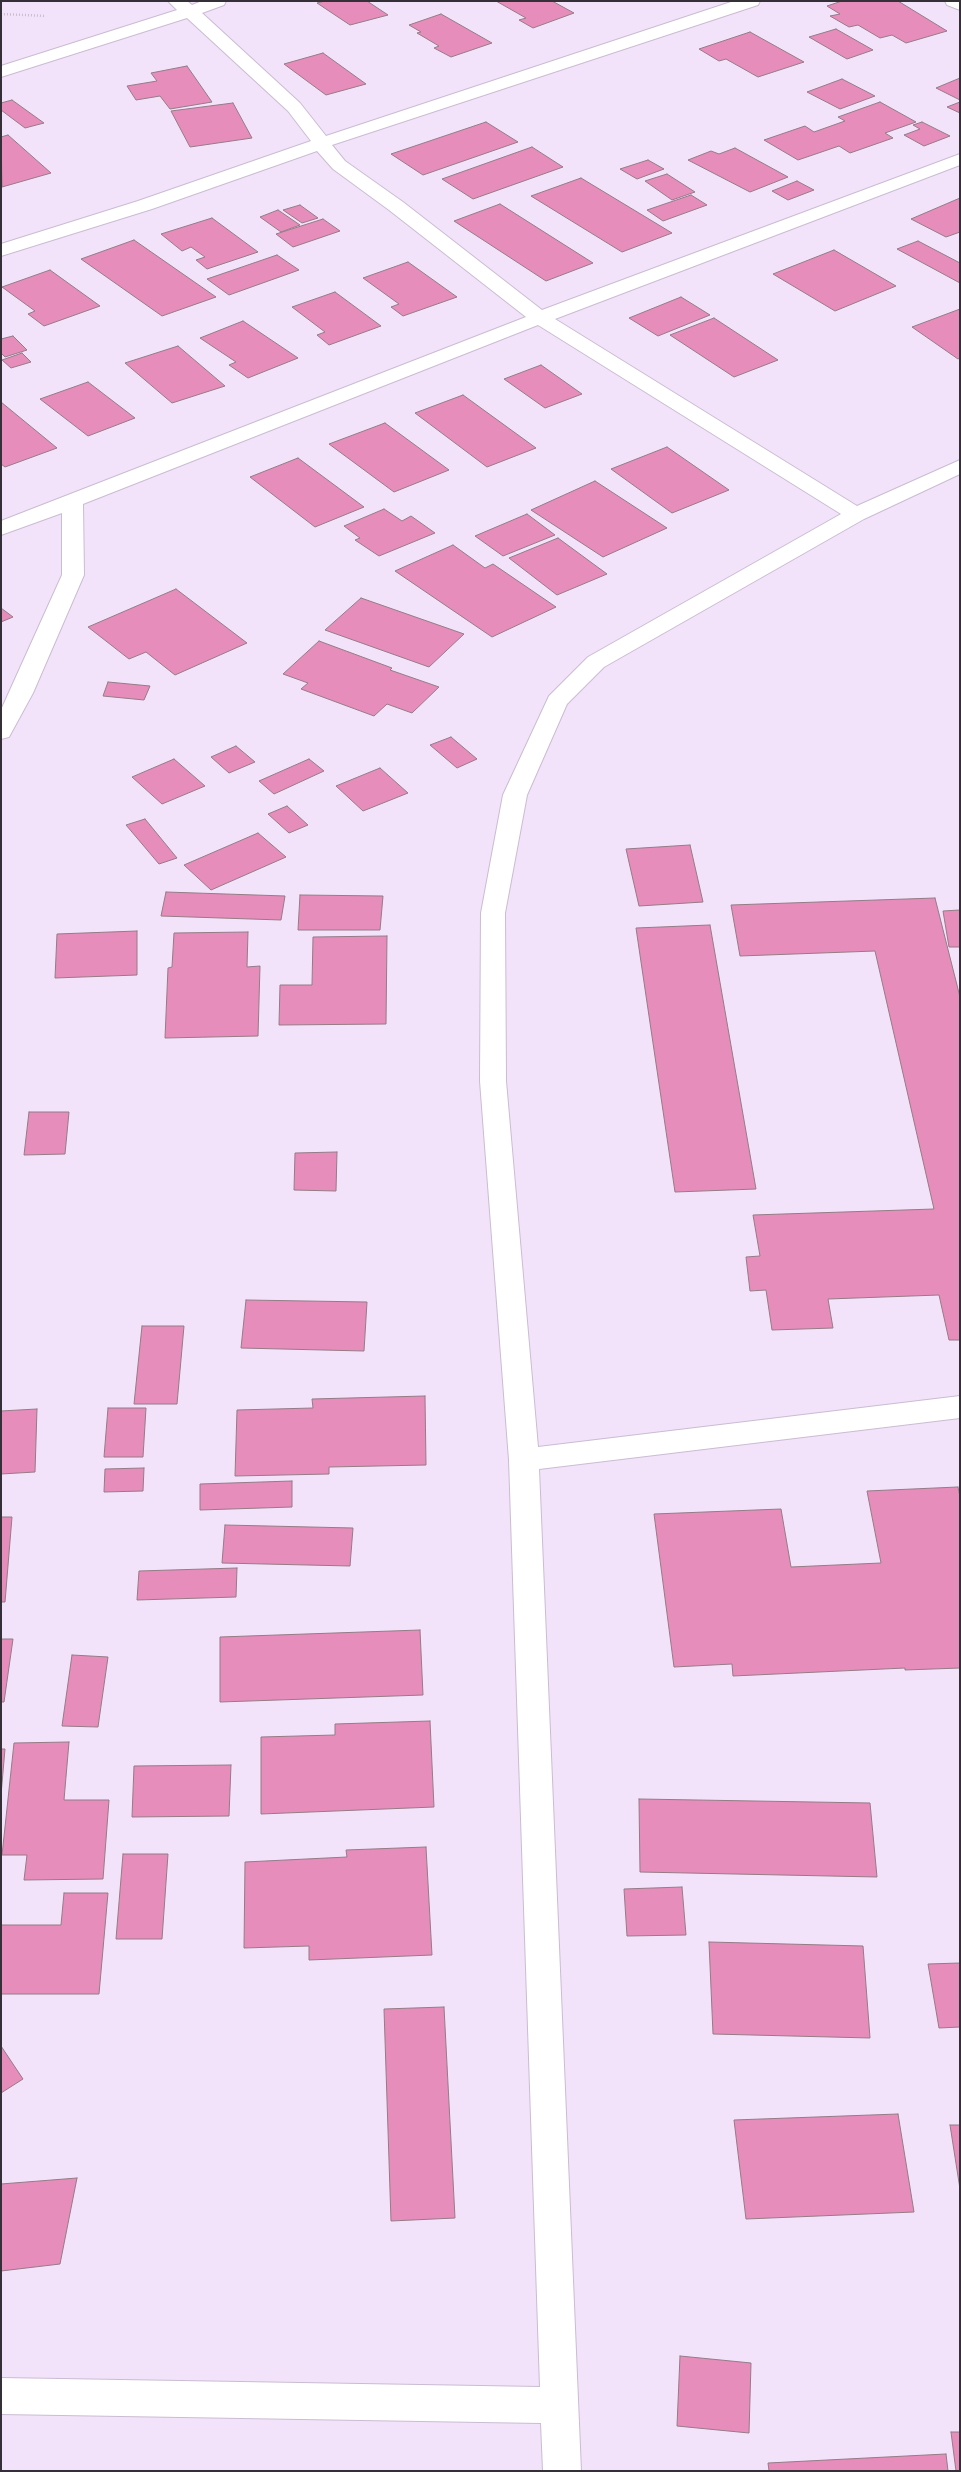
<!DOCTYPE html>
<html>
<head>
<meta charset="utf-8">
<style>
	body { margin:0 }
	#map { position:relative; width:961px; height:2472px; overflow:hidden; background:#f2e3fa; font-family:"DM Sans",sans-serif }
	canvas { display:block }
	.frame { position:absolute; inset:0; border:2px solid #352f38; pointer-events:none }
</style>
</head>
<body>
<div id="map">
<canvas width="961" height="2472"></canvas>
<div class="frame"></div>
</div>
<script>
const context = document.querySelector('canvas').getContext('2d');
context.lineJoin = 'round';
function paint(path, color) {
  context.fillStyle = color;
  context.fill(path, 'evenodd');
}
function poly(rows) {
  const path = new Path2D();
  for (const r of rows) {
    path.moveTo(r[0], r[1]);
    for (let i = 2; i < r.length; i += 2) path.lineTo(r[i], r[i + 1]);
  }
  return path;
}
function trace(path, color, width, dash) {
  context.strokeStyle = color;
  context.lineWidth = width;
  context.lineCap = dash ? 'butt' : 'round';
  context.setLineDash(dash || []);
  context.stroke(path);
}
const building = poly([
	[325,1,367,1,388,15,350,25,317,3,325,1],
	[496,1,552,1,574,13,533,28,519,20,526,18,496,1],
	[842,1,898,1,947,31,906,43,892,35,880,38,858,25,849,27,830,16,840,14,827,6,842,1],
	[441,14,492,43,451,57,434,48,439,46,417,33,421,32,409,25,441,14],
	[836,29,873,50,847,59,809,37,836,29],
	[750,32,804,62,758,77,726,59,719,61,699,49,750,32],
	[323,53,366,84,326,95,284,64,323,53],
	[187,66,212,102,170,109,160,96,136,100,127,86,157,81,151,73,187,66],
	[960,78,960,100,936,88,960,78],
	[842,79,875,96,840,109,807,92,842,79],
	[12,100,44,123,25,128,1,110,1,103,12,100],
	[880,102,916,122,885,133,893,138,850,153,839,146,798,160,764,140,805,126,814,132,845,121,838,117,880,102],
	[960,102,960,113,947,107,960,102],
	[233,103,252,138,190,147,171,111,233,103],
	[486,122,518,142,423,175,391,154,486,122],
	[922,122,950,136,924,146,904,135,920,129,913,125,922,122],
	[8,135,51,173,2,187,1,137,8,135],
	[532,147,563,167,473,199,442,179,532,147],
	[735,148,788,177,750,192,688,160,711,151,719,154,735,148],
	[648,160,664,169,637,179,620,169,648,160],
	[667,174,695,192,672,200,645,181,667,174],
	[581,178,672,233,622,252,531,196,581,178],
	[797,181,814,190,788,200,772,191,797,181],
	[691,195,707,205,663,221,647,210,691,195],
	[960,198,960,232,946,237,911,219,960,198],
	[500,204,593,263,546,281,454,221,500,204],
	[300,205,318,218,302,223,283,210,300,205],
	[278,210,300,225,281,232,260,217,278,210],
	[212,218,258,252,207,269,196,260,205,257,191,247,182,251,161,234,212,218],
	[323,219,340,231,293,247,276,234,323,219],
	[134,240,216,297,162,316,81,259,134,240],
	[918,241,960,263,960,283,897,249,918,241],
	[834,250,896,286,835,311,773,274,834,250],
	[277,255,299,270,229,295,207,279,277,255],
	[408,262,457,297,403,316,391,307,399,304,363,278,408,262],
	[50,270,100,306,44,326,28,314,35,311,2,287,50,270],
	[335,292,381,326,329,345,317,335,325,332,292,307,335,292],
	[681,297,710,315,658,336,629,318,681,297],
	[960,309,960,358,958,359,912,327,960,309],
	[714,318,778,360,734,377,670,335,714,318],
	[243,321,298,358,248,378,229,365,236,362,200,338,243,321],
	[13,336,27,350,5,357,1,353,1,339,13,336],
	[178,346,225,386,172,403,125,363,178,346],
	[22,353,31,362,11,368,2,360,22,353],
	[541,365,582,394,545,408,504,379,541,365],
	[88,382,135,418,88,436,40,399,88,382],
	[463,395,536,448,487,467,415,413,463,395],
	[1,402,57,448,5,467,1,464,1,402],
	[385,423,449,470,394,492,329,444,385,423],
	[667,447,729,490,672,513,611,469,667,447],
	[298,458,364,507,315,527,250,477,298,458],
	[595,481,667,528,603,557,531,510,595,481],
	[384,509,402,521,411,516,435,533,379,556,355,540,360,538,344,526,384,509],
	[527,514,555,535,503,556,475,536,527,514],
	[558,538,607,574,557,595,509,558,558,538],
	[453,545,485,568,493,564,556,607,492,637,395,571,453,545],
	[176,589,247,643,175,675,146,652,129,659,88,627,176,589],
	[361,598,464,634,429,667,325,630,361,598],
	[1,608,13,617,1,622,1,608],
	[319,641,392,668,390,670,439,687,412,713,387,704,374,716,301,689,308,683,283,674,319,641],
	[108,682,150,686,144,700,103,696,108,682],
	[451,737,477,759,457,768,430,745,451,737],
	[236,746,255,762,229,773,211,757,236,746],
	[174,759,205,786,162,804,132,777,174,759],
	[309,759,324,771,274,794,259,781,309,759],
	[380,768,408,793,363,811,336,786,380,768],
	[287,806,308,825,289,833,268,814,287,806],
	[145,819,177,858,159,864,126,825,145,819],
	[258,833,286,857,211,890,184,865,258,833],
	[690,845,703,902,639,906,626,849,690,845],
	[166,892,285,896,281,920,161,916,166,892],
	[300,895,383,896,380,930,298,930,300,895],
	[935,898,960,997,960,1340,949,1340,939,1295,828,1299,833,1328,772,1330,766,1290,750,1291,746,1257,760,1256,753,1215,934,1209,875,951,740,956,731,905,935,898],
	[960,910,960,947,949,947,943,911,960,910],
	[710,925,756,1189,675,1192,636,928,710,925],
	[137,931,137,975,55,978,57,934,137,931],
	[248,932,247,967,260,966,258,1036,165,1038,168,968,172,967,174,933,248,932],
	[387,936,386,1024,279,1025,280,985,312,985,313,937,387,936],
	[29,1112,69,1112,65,1154,24,1155,29,1112],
	[337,1152,336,1191,294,1190,295,1153,337,1152],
	[246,1300,367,1302,364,1351,241,1348,246,1300],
	[142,1326,184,1326,177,1404,134,1404,142,1326],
	[425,1396,426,1465,329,1467,329,1474,235,1476,237,1410,313,1408,312,1399,425,1396],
	[108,1408,146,1408,143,1457,104,1457,108,1408],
	[37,1409,35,1472,1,1474,1,1411,37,1409],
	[144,1468,143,1491,104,1492,105,1469,144,1468],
	[292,1481,292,1507,200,1510,200,1484,292,1481],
	[958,1487,960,1497,960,1668,905,1670,905,1668,733,1676,732,1664,674,1667,654,1514,781,1509,791,1567,881,1563,867,1491,958,1487],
	[1,1517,12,1517,5,1602,1,1602,1,1517],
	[225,1525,353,1528,350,1566,222,1563,225,1525],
	[237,1568,236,1597,137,1600,139,1571,237,1568],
	[420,1630,423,1695,220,1702,220,1637,420,1630],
	[1,1639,13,1639,4,1702,1,1702,1,1639],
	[72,1655,108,1657,98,1727,62,1726,72,1655],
	[430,1721,434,1807,261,1814,261,1737,335,1735,335,1724,430,1721],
	[69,1742,64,1800,109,1800,103,1879,24,1880,27,1855,2,1855,14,1743,69,1742],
	[1,1749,5,1749,1,1795,1,1749],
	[231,1765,229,1816,132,1817,134,1766,231,1765],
	[639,1799,870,1803,877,1877,640,1872,639,1799],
	[426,1847,432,1955,309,1960,309,1946,244,1948,245,1862,347,1857,346,1850,426,1847],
	[123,1854,168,1854,162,1939,116,1939,123,1854],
	[682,1887,686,1935,627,1936,624,1889,682,1887],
	[64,1893,108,1893,99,1994,1,1994,1,1925,61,1925,64,1893],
	[709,1942,863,1946,870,2038,713,2034,709,1942],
	[960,1963,960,2027,939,2028,928,1964,960,1963],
	[444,2007,455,2218,391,2221,384,2009,444,2007],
	[1,2046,23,2079,1,2093,1,2046],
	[898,2114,914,2212,746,2219,734,2120,898,2114],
	[950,2125,960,2125,960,2189,950,2125],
	[77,2178,60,2264,1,2271,1,2184,77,2178],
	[680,2356,751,2363,749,2433,677,2426,680,2356],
	[951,2432,960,2432,960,2471,956,2471,951,2432],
	[946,2454,948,2471,769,2471,768,2463,946,2454]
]);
paint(building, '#e78dbc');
trace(building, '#947b87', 1);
const minor = poly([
	[168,1,187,1,192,5,202,1,226,1,224,5,202,13,300,103,326,136,734,1,760,1,758,5,332,145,345,161,403,202,542,310,960,154,960,165,555,319,857,506,960,460,960,474,864,519,604,667,567,704,527,795,505,913,506,1081,538,1447,960,1396,960,1418,539,1469,581,2471,543,2471,541,2423,1,2414,1,2378,540,2387,509,1460,480,1081,481,913,503,795,549,696,588,657,841,514,538,325,83,504,84,575,33,693,9,737,1,739,1,710,62,575,62,513,1,535,1,521,526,317,389,210,333,169,317,151,152,209,1,256,1,244,138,201,311,141,288,111,187,18,1,77,1,66,177,10,168,1],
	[945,1,960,1,960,10,947,5,945,1]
]);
trace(minor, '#cabcd2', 2);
trace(poly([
	[1,14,46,16]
]), '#a095a6', 2.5, [0.5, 2.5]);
paint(minor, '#fff');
</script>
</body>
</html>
